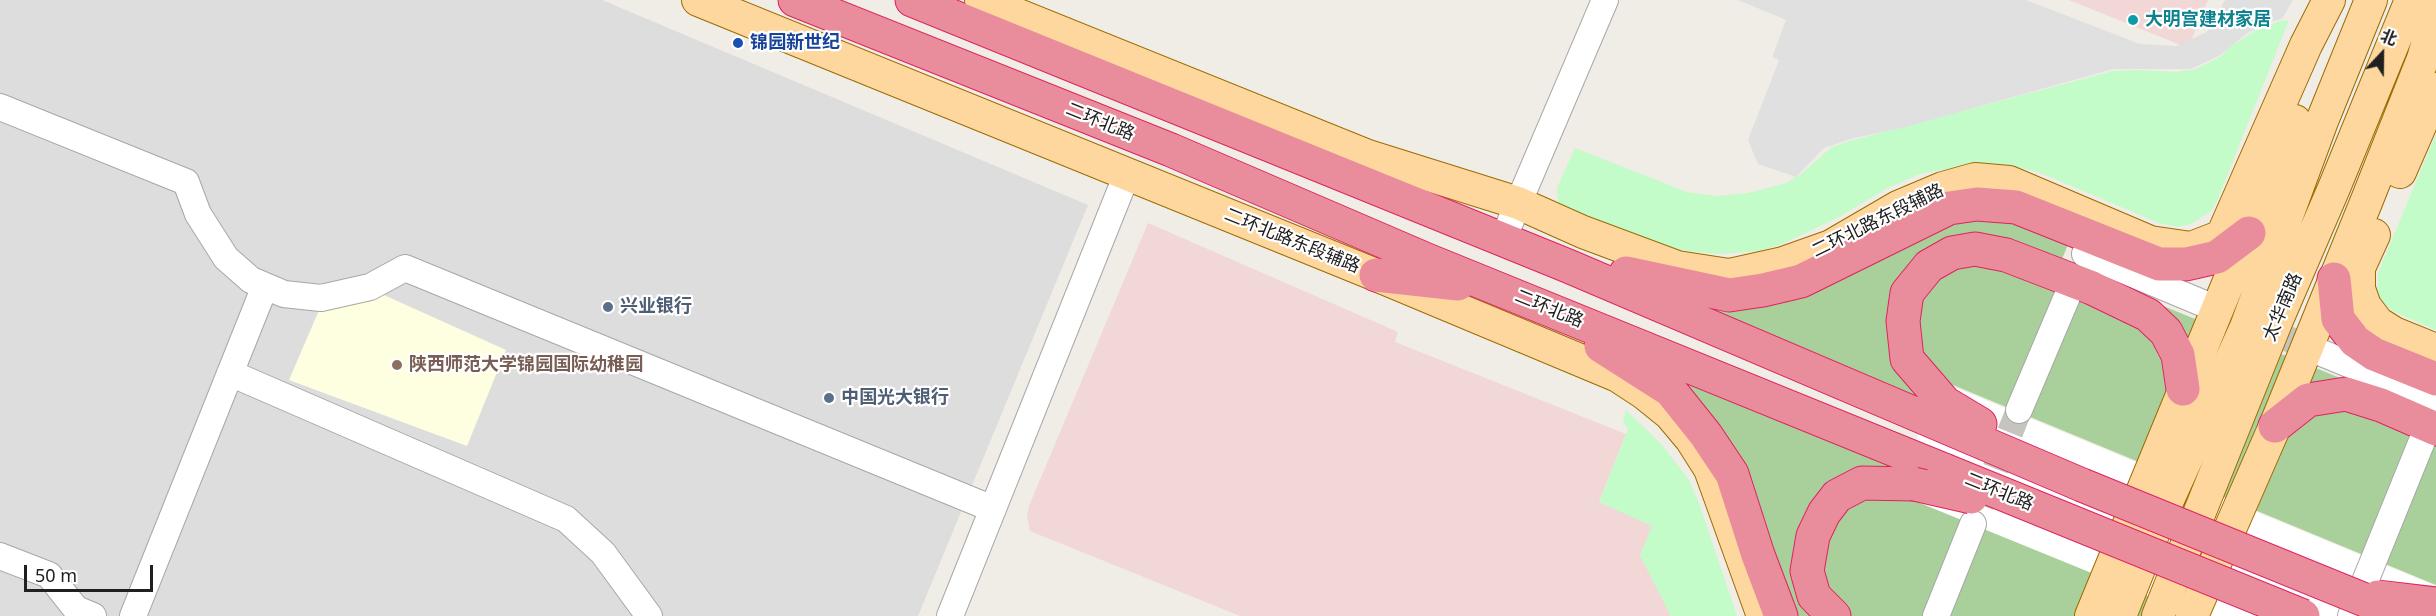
<!DOCTYPE html>
<html>
<head>
<meta charset="utf-8">
<style>
	body { margin:0 }
	#map { position:relative; width:2436px; height:616px; overflow:hidden; background:#f0ede6; font-family:"Noto Sans","Noto Sans SC",sans-serif }
	canvas { display:block }
	.north { position:absolute; left:2352px; top:24px; width:60px; height:60px; -webkit-text-stroke:4px #fff; paint-order:stroke; rotate:22deg; font-size:16px; font-weight:700; line-height:24px; text-align:center; color:#202020 }
	.north::after { content:''; display:block; margin:auto; width:21px; height:27px; background:#202020; clip-path:polygon(50% 0,100% 100%,50% 72%,0 100%) }
	.scale { position:absolute; left:24px; top:565px; width:129px; height:27px; box-sizing:border-box; border:3px solid #202020; border-top:0; padding-left:8px; font-size:18px; line-height:21px; white-space:nowrap; color:#202020; -webkit-text-stroke:4px #fff; paint-order:stroke }
</style>
</head>
<body>
<div id="map">
<canvas width="2436" height="616"></canvas>
<div class="north">北</div>
<div class="scale">50 m</div>
</div>
<script>
const context = document.querySelector('canvas').getContext('2d');
context.lineJoin = 'round';
function paint(path, color) {
  context.fillStyle = color;
  context.fill(path, 'evenodd');
}
function poly(rows) {
  const path = new Path2D();
  for (const r of rows) {
    path.moveTo(r[0], r[1]);
    for (let i = 2; i < r.length; i += 2) path.lineTo(r[i], r[i + 1]);
  }
  return path;
}
function trace(path, color, width, dash) {
  context.strokeStyle = color;
  context.lineWidth = width;
  context.lineCap = dash ? 'butt' : 'round';
  context.setLineDash(dash || []);
  context.stroke(path);
}
function drawText(font, color, halo, rows, align = 'center') {
  context.font = font + ' "Noto Sans","Noto Sans SC",sans-serif';
  context.lineWidth = 4.5;
  context.setLineDash([]);
  context.textBaseline = 'middle';
  context.strokeStyle = halo;
  context.fillStyle = color;
  for (const [text, x, y, turn = 0] of rows) {
    context.save();
    context.translate(x, y);
    context.rotate((+turn || 0) * Math.PI / 180);
    context.textAlign = isNaN(turn) ? turn : align;
    if (halo) context.strokeText(text, 0, 0);
    context.fillText(text, 0, 0);
    context.restore();
  }
}
paint(poly([
	[0,0,602,0,1088,205,918,616,0,616]
]), '#dedddd');
paint(poly([
	[2069,0,2208,0,2188,48],
	[1148,223,1398,332,1395,342,1626,434,1599,502,1653,526,1640,555,1671,616,1240,616,1030,531,1027,516,1029,506]
]), '#f1d7d5');
paint(poly([
	[375,291,506,350,467,446,289,380,320,308]
]), '#feffe0');
paint(poly([
	[2001,217,2069,242,2060,264,2436,417,2436,585,1941,380,1920,401,1708,309,1730,308,1951,223],
	[1682,379,2260,616,1793,616]
]), '#a9d09a');
paint(poly([
	[2289,20,2217,201,2211,211,2191,224,2178,227,2159,223,2038,172,2015,167,1992,165,1963,166,1920,174,1888,188,1837,218,1782,244,1759,251,1719,254,1678,250,1651,243,1564,210,1558,205,1557,188,1575,148,1687,192,1716,196,1748,193,1786,183,1800,175,1832,147,1850,141,2113,71,2139,70,2177,72,2196,69,2220,57,2231,46,2255,31,2280,21],
	[2436,134,2436,330,2392,311,2377,295,2378,273],
	[1626,410,1662,445,1689,480,1700,506,1737,616,1671,616,1640,555,1652,526,1599,502,1628,429,1623,421]
]), '#c3fbc9');
paint(poly([
	[1738,0,2026,0,2140,44,2176,46,2207,32,2225,0,2293,0,2282,19,2268,22,2246,34,2219,56,2191,69,2113,69,1902,128,1854,138,1824,148,1796,177,1758,164,1748,140,1779,60,1772,57,1786,20]
]), '#e0e0e0');
paint(poly([
	[1942,382,2436,586,2434,616,2197,616,1893,492]
]), '#fff');
trace(poly([
	[2207,305,2317,351],
	[1981,505,2019,410]
]), '#c6c4be', 26, [26, 13]);
const minor = poly([
	[0,107,186,182,198,214,226,258,251,280,284,294,321,298,370,287,405,268,993,509],
	[1503,239,1605,0],
	[2085,254,2207,305],
	[2317,351,2436,400],
	[230,373,566,519,603,553,649,616],
	[2019,410,2069,292],
	[0,556,49,575,76,609,93,616],
	[133,616,265,286],
	[950,616,1127,174],
	[1936,616,1973,524],
	[2351,616,2424,436]
]);
const major = poly([
	[698,0,1376,275,1618,376,1644,393,1670,414,1691,439,1710,469,1763,616],
	[981,0,1368,156,1518,203,1583,232,1677,267,1729,275,1783,263,1831,246,1898,207,1943,188,1975,179,2009,182,2150,242,2191,248,2222,236,2306,45,2329,0],
	[2400,172,2436,89],
	[2374,235,2359,268,2359,289,2365,306,2378,323,2394,333,2436,350],
	[2091,616,2295,121],
	[2120,616,2158,522,2246,327,2322,121,2371,0],
	[2158,616,2277,320,2334,188,2411,0],
	[2192,616,2275,426,2367,200,2423,59,2436,13]
]);
const highway = poly([
	[795,0,1171,150,1427,260,1944,470],
	[912,0,1568,266,2082,485],
	[1626,273,1729,295,1763,290,1801,281,1949,208,1977,204,2016,207,2159,264,2186,264,2217,257,2249,233],
	[1376,275,1458,284],
	[2334,279,2338,319,2355,341,2374,354,2436,379],
	[1601,346,1670,390,1706,435,1732,474,1758,555,1781,616],
	[1980,424,1945,403,1907,359,1903,321,1907,293,1929,266,1952,253,1975,249,2006,255,2092,288,2148,315,2166,332,2178,355,2183,389],
	[2275,426,2308,400,2346,394,2381,405,2436,429],
	[1834,616,1814,596,1807,571,1813,536,1824,513,1837,496,1862,483,1914,484]
]);
trace(minor, '#a7a7a7', 28);
trace(major, '#9b6c00', 34);
trace(highway, '#df235f', 35);
trace(minor, '#fff', 26);
trace(major, '#fed79e', 32);
trace(highway, '#e98d9c', 33);
const highwayBridge = poly([
	[1944,470,2303,616],
	[1914,484,1971,497],
	[2082,485,2404,616],
	[2378,597,2436,604]
]);
trace(highwayBridge, '#df235f', 35, []);
trace(highwayBridge, '#e98d9c', 33);
for (const [x, y, r, color] of [
	[2133,20,6,"#0f9aa8"],
	[738,43,6,"#1a4fb4"],
	[608,307,6,"#5c6f8a"],
	[397,365,6,"#8d6e63"],
	[829,398,6,"#5c6f8a"]
]) {
  const dot = new Path2D();
  dot.arc(x, y, r, 0, 2 * Math.PI);
  context.fillStyle = color;
  context.fill(dot);
  trace(dot, '#fff', 2);
}
drawText('bold 18px', '#0d838f', '#fff', [
	["大明宫建材家居",2145,20]
], 'left');
drawText('bold 18px', '#164399', '#fff', [
	["锦园新世纪",750,43]
], 'left');
drawText('18px', '#202020', '#fff', [
	["二环北路",1100,122,22],
	["二环北路东段辅路",1878,221,-26],
	["二环北路东段辅路",1292,241,22],
	["太华南路",2283,307,-67],
	["二环北路",1549,309,22],
	["二环北路",1999,492,22]
]);
drawText('bold 18px', '#4e5e75', '#fff', [
	["兴业银行",620,307],
	["中国光大银行",841,398]
], 'left');
drawText('bold 18px', '#785e54', '#fff', [
	["陕西师范大学锦园国际幼稚园",409,365]
], 'left');
</script>
</body>
</html>
